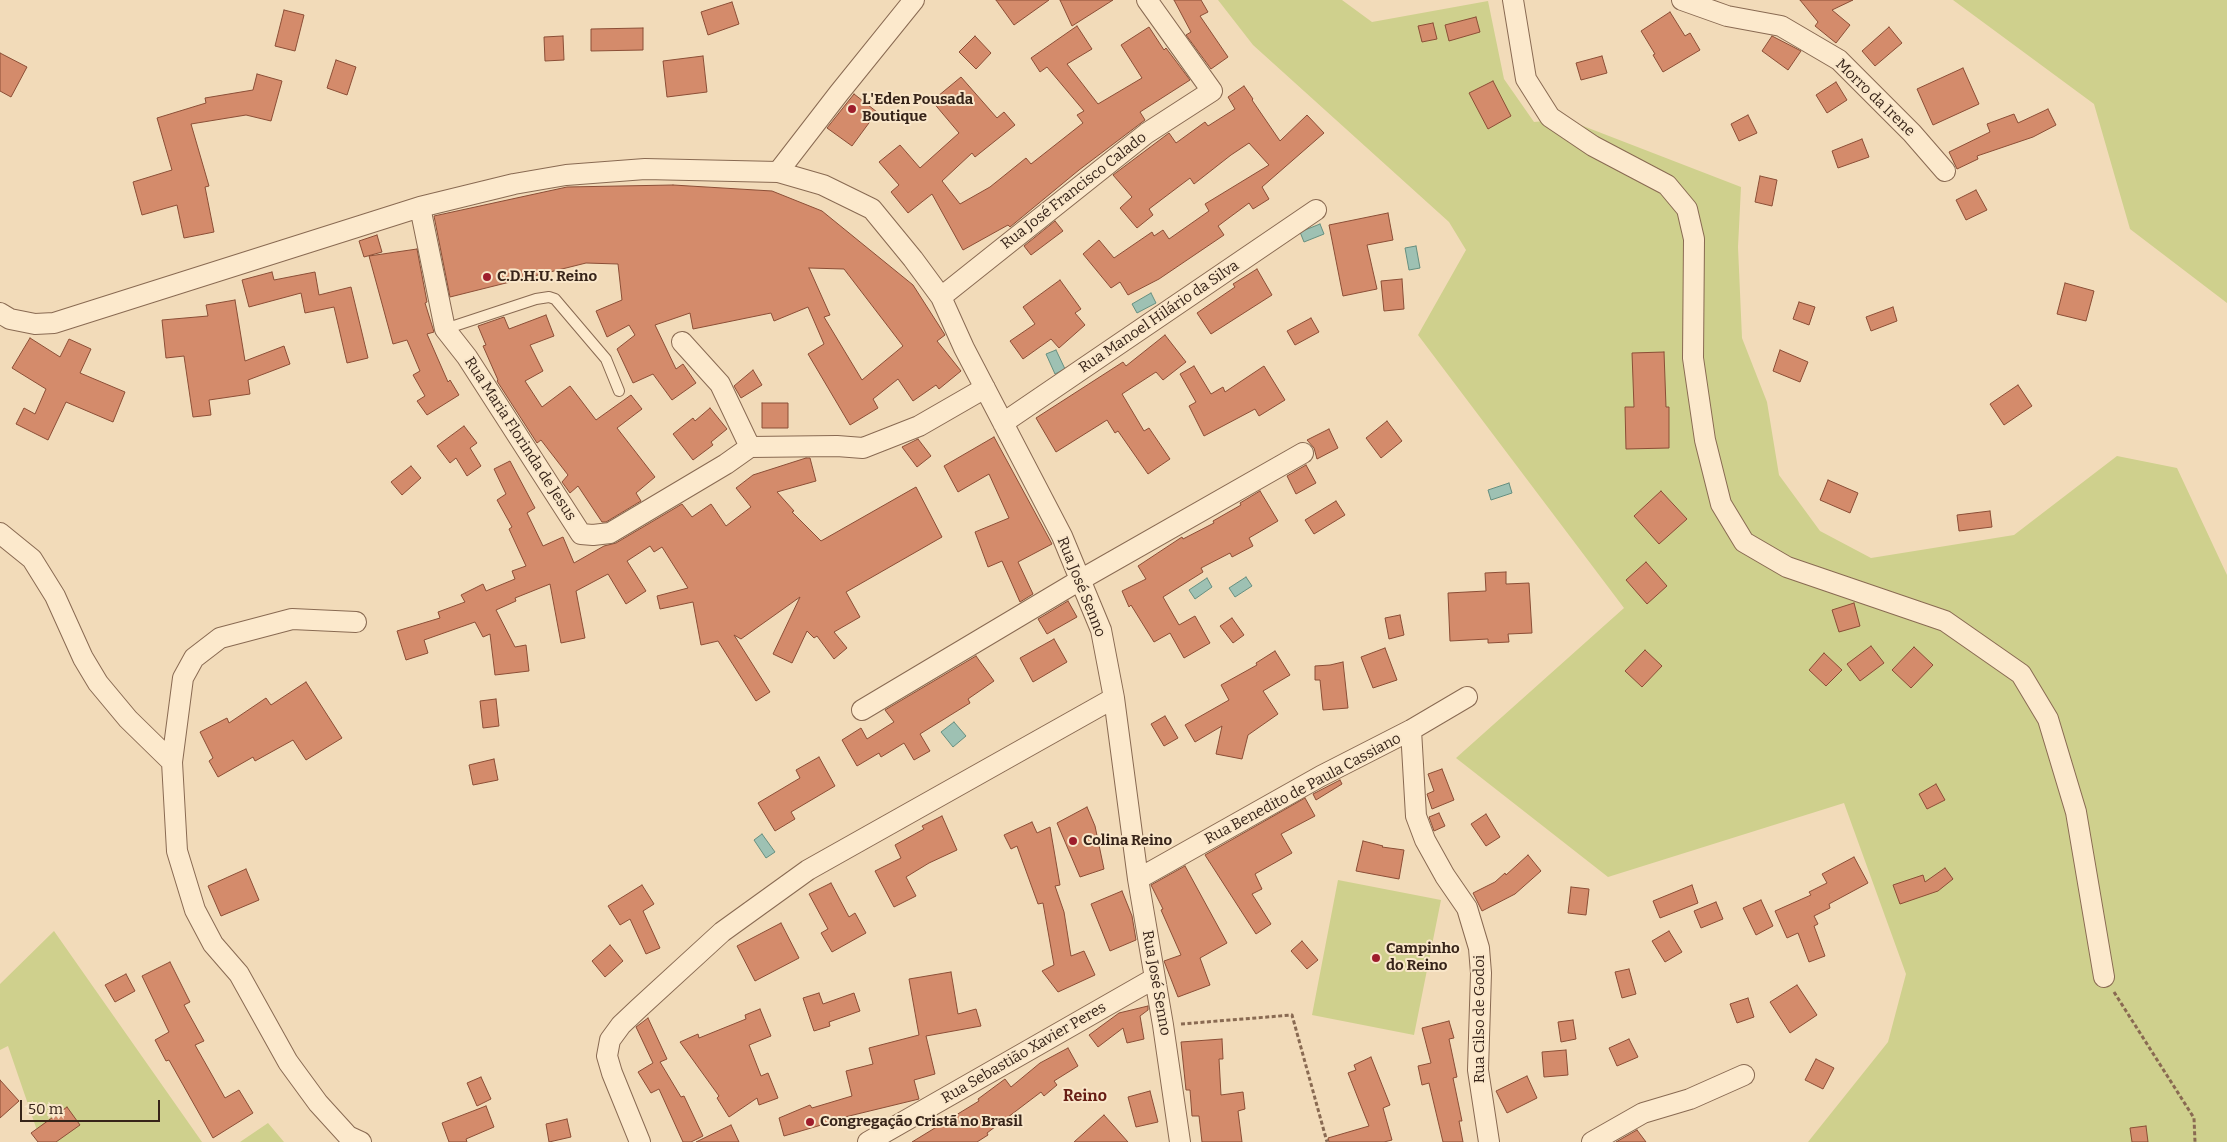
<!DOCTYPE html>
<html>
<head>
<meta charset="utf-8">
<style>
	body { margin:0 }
	#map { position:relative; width:2227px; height:1142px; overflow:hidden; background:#f2dbb9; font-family:Bitter,serif }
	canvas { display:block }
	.scale { position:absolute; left:20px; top:1100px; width:140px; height:22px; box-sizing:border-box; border:2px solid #372419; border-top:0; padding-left:6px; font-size:15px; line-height:18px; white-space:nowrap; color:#372419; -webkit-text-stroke:4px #f9e6c9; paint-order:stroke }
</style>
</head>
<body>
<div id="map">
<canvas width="2227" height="1142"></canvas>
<div class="scale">50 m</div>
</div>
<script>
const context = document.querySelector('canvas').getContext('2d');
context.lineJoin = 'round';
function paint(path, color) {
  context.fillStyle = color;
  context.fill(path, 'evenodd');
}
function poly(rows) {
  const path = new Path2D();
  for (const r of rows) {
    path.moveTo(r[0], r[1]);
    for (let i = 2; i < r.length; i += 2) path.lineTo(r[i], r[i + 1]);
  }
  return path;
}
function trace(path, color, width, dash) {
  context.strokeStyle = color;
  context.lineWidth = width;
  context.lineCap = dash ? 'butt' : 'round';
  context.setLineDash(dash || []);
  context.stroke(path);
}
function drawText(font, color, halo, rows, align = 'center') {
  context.font = font + ' Bitter,serif';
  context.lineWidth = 4;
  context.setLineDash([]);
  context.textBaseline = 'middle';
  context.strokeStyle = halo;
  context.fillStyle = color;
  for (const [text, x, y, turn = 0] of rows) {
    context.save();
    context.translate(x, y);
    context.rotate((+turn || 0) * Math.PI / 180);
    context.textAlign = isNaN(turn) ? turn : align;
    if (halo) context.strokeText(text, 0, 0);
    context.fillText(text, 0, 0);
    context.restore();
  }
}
paint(poly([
	[1218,0,1342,0,1372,22,1488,1,1504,79,1534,122,1565,119,1741,187,1738,247,1742,338,1767,402,1779,475,1820,531,1871,558,2014,535,2117,456,2177,468,2227,575,2227,1142,1808,1142,1888,1042,1906,974,1844,803,1608,877,1456,758,1624,608,1418,335,1466,250,1449,222,1253,45],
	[1953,0,2227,0,2227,303,2130,229,2094,104],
	[1338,880,1441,900,1414,1035,1312,1015],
	[54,931,202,1142,41,1142,8,1046,0,1050,0,984],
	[268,1123,284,1142,240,1142]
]), '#cfd08d');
const water = poly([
	[1320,224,1324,234,1304,242,1300,232,1320,224],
	[1416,246,1420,268,1409,270,1405,248,1416,246],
	[1151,293,1156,303,1137,313,1132,304,1151,293],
	[1056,350,1065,369,1055,374,1046,354,1056,350],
	[1509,483,1512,493,1491,500,1488,490,1509,483],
	[1246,577,1252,586,1235,597,1229,588,1246,577],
	[1207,578,1212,587,1195,599,1189,590,1207,578],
	[954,722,966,736,953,747,941,732,954,722],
	[762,834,775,852,766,858,754,840,762,834]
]);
paint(water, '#9ec1b3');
trace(water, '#658f80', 1);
const building = poly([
	[996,0,1049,0,1014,25,996,0],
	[1060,0,1113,0,1072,26,1060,0],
	[1174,0,1201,0,1208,12,1200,16,1228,57,1211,69,1186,35,1191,32,1174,0],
	[1800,0,1853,0,1832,10,1850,25,1836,43,1815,26,1818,22,1800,0],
	[732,2,739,24,708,35,701,12,732,2],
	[284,10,304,15,295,51,275,46,284,10],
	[1670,12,1685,36,1690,33,1700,50,1663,72,1653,55,1655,54,1641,31,1670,12],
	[1476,17,1480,32,1449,41,1445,25,1476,17],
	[1433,23,1437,39,1422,42,1418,26,1433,23],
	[1077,26,1092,49,1067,64,1098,104,1142,78,1121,45,1149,27,1164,50,1166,48,1190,80,1140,112,1145,120,1079,170,1010,227,1008,225,963,250,932,194,908,213,891,192,899,185,879,162,900,145,920,168,959,133,932,101,961,77,997,118,1004,112,1015,125,975,157,972,153,942,181,960,204,990,187,1026,158,1031,164,1083,123,1077,115,1084,111,1047,67,1040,72,1031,58,1077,26],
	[1889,27,1902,43,1875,66,1862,51,1889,27],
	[643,28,643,50,591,51,591,29,643,28],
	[563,36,564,60,545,61,544,37,563,36],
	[975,36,991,53,976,69,959,52,975,36],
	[1772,36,1801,51,1788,70,1762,51,1772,36],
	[0,53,27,67,11,97,0,91,0,53],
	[703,56,707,92,667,97,663,61,703,56],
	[1602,56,1607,73,1581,80,1576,63,1602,56],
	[336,60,356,67,347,95,327,88,336,60],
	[1963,68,1979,104,1933,125,1917,89,1963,68],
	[257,74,282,81,271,121,246,115,191,124,209,186,205,187,214,232,184,238,177,205,142,215,133,182,172,170,157,118,206,103,205,98,253,90,257,74],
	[1493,81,1511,116,1488,129,1469,93,1493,81],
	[1836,82,1847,100,1827,113,1816,95,1836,82],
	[1244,86,1253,99,1252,100,1280,141,1307,115,1324,133,1262,187,1269,199,1253,209,1249,203,1218,226,1224,235,1159,279,1128,295,1120,282,1111,288,1083,254,1099,240,1114,258,1152,232,1154,236,1163,230,1169,239,1209,211,1205,204,1269,165,1249,143,1231,155,1194,184,1190,178,1149,209,1153,215,1137,228,1120,208,1132,197,1113,175,1169,133,1176,143,1205,122,1208,126,1235,109,1228,97,1244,86],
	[854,94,877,112,852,146,827,128,854,94],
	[2048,109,2056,125,2033,137,1977,156,1978,159,1957,169,1949,152,1990,132,1987,124,2014,114,2018,123,2048,109],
	[1748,115,1757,133,1739,141,1731,124,1748,115],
	[1862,139,1869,157,1838,168,1832,151,1862,139],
	[1760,176,1777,180,1772,206,1755,202,1760,176],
	[673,185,772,191,822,211,913,285,945,335,937,341,961,371,939,389,936,385,913,401,898,379,873,399,878,408,850,425,808,354,824,344,808,307,774,321,771,313,693,329,690,313,655,325,676,369,683,364,696,383,672,400,653,374,633,383,617,349,635,335,629,325,607,337,596,311,622,300,618,264,586,263,450,297,434,216,567,187,673,185],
	[809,268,844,269,903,346,862,380,824,317,830,315,809,268],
	[1976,190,1987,210,1966,220,1956,200,1976,190],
	[1388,213,1393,240,1367,245,1377,289,1343,296,1329,225,1388,213],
	[1055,221,1063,231,1031,255,1024,246,1055,221],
	[377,235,382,252,364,257,359,241,377,235],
	[417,249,427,302,425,303,434,332,427,334,448,382,450,380,459,395,427,415,417,401,425,396,413,375,420,371,407,340,393,344,369,256,417,249],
	[1257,269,1272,295,1211,334,1197,313,1235,287,1233,284,1257,269],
	[272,272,274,280,315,272,319,295,351,287,368,358,347,363,334,307,305,313,301,293,249,307,242,280,272,272],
	[1402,279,1404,309,1384,311,1381,281,1402,279],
	[1060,280,1081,309,1075,313,1085,325,1059,348,1051,339,1023,359,1010,341,1035,324,1023,307,1060,280],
	[2065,283,2094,291,2086,321,2057,314,2065,283],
	[235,300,245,361,284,346,290,364,248,380,250,394,209,400,211,415,193,417,184,356,166,358,162,320,208,316,206,305,235,300],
	[1799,302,1815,307,1809,325,1793,319,1799,302],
	[1893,307,1897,321,1871,331,1866,317,1893,307],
	[546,315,554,336,530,345,543,371,525,381,542,407,570,386,596,420,631,395,642,409,617,428,655,477,636,493,641,501,606,522,602,522,578,486,570,493,562,482,568,475,541,440,537,443,497,381,498,380,483,346,486,345,478,326,504,317,509,329,546,315],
	[1311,318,1319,332,1295,345,1287,331,1311,318],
	[1165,335,1186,362,1163,380,1156,372,1122,394,1144,431,1149,428,1170,459,1148,474,1118,431,1115,433,1107,420,1056,452,1036,418,1123,362,1126,366,1165,335],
	[30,338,60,357,69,339,91,349,80,373,125,392,113,422,66,402,48,440,16,424,24,408,35,414,46,389,12,368,30,338],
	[1780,350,1808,362,1800,382,1773,371,1780,350],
	[1664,352,1666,407,1669,407,1669,448,1626,449,1625,407,1634,407,1632,353,1664,352],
	[1194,366,1211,394,1223,387,1225,392,1264,366,1285,400,1259,416,1255,409,1204,436,1189,406,1196,402,1180,374,1194,366],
	[753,370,762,385,741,398,734,386,753,370],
	[2018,385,2032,406,2004,425,1990,404,2018,385],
	[762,403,788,403,788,428,762,428,762,403],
	[710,408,727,429,711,442,713,445,693,460,673,434,693,418,695,421,710,408],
	[1387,421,1402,441,1381,458,1366,438,1387,421],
	[464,426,477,443,470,448,481,466,467,476,456,458,450,463,437,446,464,426],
	[1329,429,1338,448,1317,459,1314,448,1307,440,1329,429],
	[994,437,1052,544,1018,562,1033,594,1020,602,1002,561,988,567,975,532,1009,518,989,474,958,492,944,466,994,437],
	[918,439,931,456,917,467,902,447,918,439],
	[806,458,810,458,816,481,777,492,794,511,792,512,821,541,916,487,942,537,846,592,860,617,834,632,847,648,834,659,817,636,814,638,807,631,792,663,773,654,800,597,741,639,734,635,770,692,756,701,718,641,701,645,693,602,660,609,657,596,688,588,662,547,654,552,650,546,627,561,646,591,626,604,608,574,576,591,585,638,561,643,550,584,515,598,516,601,496,610,515,647,526,645,529,671,495,675,490,634,483,637,475,622,424,640,428,653,406,660,397,631,440,618,438,612,465,602,461,595,483,584,486,591,515,579,512,571,526,566,509,529,512,527,497,500,506,494,494,469,510,461,535,508,527,513,543,546,563,537,574,563,604,546,616,543,682,504,692,517,711,504,726,526,751,507,736,488,753,475,806,458],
	[1306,465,1316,483,1296,494,1287,476,1306,465],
	[411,466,421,478,402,495,391,482,411,466],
	[1828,480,1858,493,1850,513,1820,500,1828,480],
	[1260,491,1278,521,1249,538,1253,546,1232,557,1230,553,1201,568,1203,572,1163,597,1179,625,1195,616,1210,643,1184,658,1170,633,1154,642,1131,605,1129,607,1122,591,1146,579,1138,566,1182,537,1183,539,1214,523,1213,521,1241,505,1240,503,1260,491],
	[1661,491,1687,519,1659,544,1634,516,1661,491],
	[1336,501,1345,515,1314,534,1305,520,1336,501],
	[1990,511,1992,527,1959,531,1957,515,1990,511],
	[1646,562,1667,586,1647,604,1626,580,1646,562],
	[1506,572,1506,584,1529,583,1532,633,1508,634,1509,642,1488,643,1488,639,1450,641,1448,593,1486,591,1485,573,1506,572],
	[1068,601,1077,617,1047,634,1038,619,1068,601],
	[1854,603,1860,626,1839,632,1832,610,1854,603],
	[1400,615,1404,635,1389,639,1385,618,1400,615],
	[1232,618,1244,635,1233,643,1220,626,1232,618],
	[1054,639,1067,662,1033,682,1020,658,1054,639],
	[1871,646,1884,663,1860,681,1847,664,1871,646],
	[1914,647,1933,665,1911,688,1892,670,1914,647],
	[1385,648,1397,680,1373,688,1361,657,1385,648],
	[1645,650,1662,666,1642,687,1625,671,1645,650],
	[1275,651,1290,675,1263,691,1278,714,1248,735,1242,759,1216,754,1222,726,1195,742,1185,725,1229,700,1221,685,1257,665,1256,663,1275,651],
	[1824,653,1842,670,1826,686,1809,670,1824,653],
	[976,656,994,681,968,699,970,703,920,734,930,751,914,760,904,743,881,757,879,753,857,766,842,740,861,728,867,739,894,722,885,710,976,656],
	[1343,662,1348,708,1323,710,1320,680,1315,680,1315,666,1330,665,1343,662],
	[306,682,342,738,306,760,293,740,255,761,253,757,218,777,209,761,213,758,200,732,227,718,229,723,266,698,271,705,306,682],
	[496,699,499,726,483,728,480,701,496,699],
	[1165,716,1178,738,1164,746,1151,724,1165,716],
	[819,757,835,786,791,812,795,819,775,831,758,803,800,778,796,770,819,757],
	[494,759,498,780,473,785,469,765,494,759],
	[1442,769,1454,800,1432,809,1427,794,1434,791,1428,774,1442,769],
	[1340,780,1342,784,1316,800,1313,794,1340,780],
	[1936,784,1945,800,1927,809,1919,794,1936,784],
	[1305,798,1315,816,1281,834,1292,853,1255,874,1262,889,1252,894,1271,924,1256,934,1205,855,1305,798],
	[1087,807,1095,826,1104,869,1080,877,1057,823,1087,807],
	[1439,813,1445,826,1434,831,1429,817,1439,813],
	[1486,814,1500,837,1486,846,1471,824,1486,814],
	[942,816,957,850,929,863,906,877,916,896,894,907,875,871,901,858,895,845,924,829,922,826,942,816],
	[1032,822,1037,833,1050,827,1060,885,1055,886,1064,912,1071,956,1084,951,1095,975,1058,992,1042,971,1054,965,1043,903,1038,904,1017,846,1011,849,1004,835,1032,822],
	[1363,841,1383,846,1382,847,1404,850,1399,879,1356,871,1363,841],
	[1528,855,1541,871,1515,894,1482,911,1473,893,1495,882,1505,873,1506,875,1528,855],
	[1854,857,1868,883,1829,904,1830,908,1814,916,1818,924,1814,926,1825,956,1809,962,1798,933,1787,938,1775,911,1811,895,1809,892,1827,883,1822,874,1854,857],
	[1185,866,1227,943,1200,958,1210,985,1178,997,1164,961,1181,955,1161,910,1163,909,1151,885,1185,866],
	[1945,868,1953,879,1938,891,1900,904,1893,885,1923,875,1925,882,1945,868],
	[246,869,259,900,221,916,208,886,246,869],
	[831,883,849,917,855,913,866,933,832,952,821,933,828,929,809,894,831,883],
	[642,885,654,904,643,911,660,948,646,954,630,919,620,925,608,906,642,885],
	[1692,885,1698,903,1660,918,1653,901,1692,885],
	[1571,887,1589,889,1586,915,1568,913,1571,887],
	[1122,891,1132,916,1136,940,1110,951,1091,904,1122,891],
	[1761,900,1773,926,1756,935,1743,908,1761,900],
	[1716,902,1723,919,1701,928,1694,911,1716,902],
	[781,923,799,958,755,981,737,946,781,923],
	[1669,931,1682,952,1665,962,1652,941,1669,931],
	[1302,941,1318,960,1307,969,1291,951,1302,941],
	[610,945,623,961,605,977,592,961,610,945],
	[170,962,190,1002,184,1005,204,1041,195,1045,225,1098,239,1090,253,1113,213,1138,169,1060,166,1061,155,1040,169,1032,142,976,170,962],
	[1629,969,1636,994,1622,998,1615,972,1629,969],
	[951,972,958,1014,976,1009,981,1026,926,1036,935,1074,914,1080,919,1099,845,1117,845,1118,784,1136,779,1118,810,1105,812,1108,852,1096,846,1071,873,1064,869,1048,919,1035,909,979,951,972],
	[126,974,135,991,115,1002,105,985,126,974],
	[1797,985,1817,1015,1790,1033,1770,1002,1797,985],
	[819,993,823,1004,854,993,860,1011,829,1022,830,1026,814,1031,803,998,819,993],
	[1748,998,1754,1017,1737,1023,1730,1004,1748,998],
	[1148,1006,1148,1010,1140,1016,1144,1039,1127,1043,1123,1028,1098,1047,1089,1035,1119,1013,1148,1006],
	[760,1009,771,1036,749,1045,761,1076,768,1073,778,1098,759,1105,757,1098,729,1117,717,1098,719,1096,680,1042,698,1034,699,1038,746,1019,745,1015,760,1009],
	[648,1018,667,1059,660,1062,681,1097,684,1096,703,1136,691,1142,683,1142,659,1089,651,1093,638,1072,653,1063,636,1027,648,1018],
	[1573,1020,1576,1039,1561,1042,1558,1022,1573,1020],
	[1449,1021,1454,1038,1449,1039,1457,1077,1453,1078,1462,1121,1459,1121,1463,1142,1443,1142,1429,1083,1422,1085,1418,1066,1431,1063,1422,1028,1449,1021],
	[1222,1039,1223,1059,1219,1059,1221,1095,1243,1092,1245,1109,1238,1111,1242,1142,1202,1142,1199,1116,1192,1116,1190,1090,1186,1090,1181,1042,1222,1039],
	[1629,1039,1638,1057,1617,1066,1609,1048,1629,1039],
	[1068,1048,1078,1066,1054,1081,1057,1085,1044,1096,1041,1092,987,1133,988,1135,977,1142,912,1142,979,1101,978,1099,1005,1079,1011,1087,1040,1063,1068,1048],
	[1566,1050,1568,1075,1544,1077,1542,1052,1566,1050],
	[1371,1057,1390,1105,1383,1108,1392,1140,1384,1142,1329,1142,1328,1138,1369,1126,1348,1073,1356,1070,1354,1065,1371,1057],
	[1816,1059,1834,1068,1823,1089,1805,1080,1816,1059],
	[1527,1076,1537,1098,1507,1113,1496,1091,1527,1076],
	[481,1077,491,1099,477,1106,467,1083,481,1077],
	[0,1080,19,1101,0,1118,0,1080],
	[1150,1091,1158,1122,1136,1127,1128,1097,1150,1091],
	[486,1106,494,1127,466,1139,467,1142,449,1142,442,1123,486,1106],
	[67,1107,80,1125,56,1142,38,1142,31,1133,67,1107],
	[1104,1115,1128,1142,1074,1142,1104,1115],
	[567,1119,571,1137,549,1142,546,1124,567,1119],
	[731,1125,739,1142,696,1142,731,1125],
	[2146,1126,2148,1142,2132,1142,2130,1128,2146,1126],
	[1637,1130,1646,1142,1616,1142,1637,1130]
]);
paint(building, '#d48b6b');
trace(building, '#8b4e36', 1);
const lane = poly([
	[445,329,536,299,549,297,555,299,606,359,619,391]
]);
const street = poly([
	[1513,0,1526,79,1550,117,1593,146,1667,185,1687,209,1694,239,1693,358,1705,440,1721,504,1744,542,1787,567,1945,621,2021,674,2048,719,2076,812,2104,977],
	[1682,0,1727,16,1781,26,1839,60,1912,133,1945,171],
	[778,172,839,93,914,0],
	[420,207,445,329,467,357,581,534,593,535,610,533,726,464,750,447,837,446,863,448,919,426,985,388],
	[941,297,1147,133,1212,91,1147,0],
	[0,313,10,319,35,324,54,323,420,207,514,184,566,175,645,169,778,172,823,185,872,209,913,259,941,297,964,348,1062,536,1101,630,1114,698,1138,879,1163,1025,1180,1142],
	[682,342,720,384,750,447],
	[1003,423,1316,210],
	[0,533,32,559,55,596,83,658,98,683,128,719,172,762],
	[356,622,292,619,220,638,194,658,183,678,172,762,177,851,195,910,213,944,239,974,288,1062,318,1103,348,1136,361,1142],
	[862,710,1080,580,1303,453],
	[1411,730,1416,816,1425,840,1445,876,1467,908,1479,948,1481,973,1478,1070,1489,1142],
	[1138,879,1321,776,1411,730,1467,697],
	[640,1142,612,1073,607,1056,610,1040,621,1025,639,1008,722,932,808,870,1114,698],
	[868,1142,1155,978],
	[1592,1142,1643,1113,1690,1099,1744,1075]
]);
trace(lane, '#896a52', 12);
trace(street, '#896a52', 22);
trace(poly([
	[2114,992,2194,1118,2195,1142],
	[1181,1024,1292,1015,1327,1142]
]), '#896a52', 3, [4, 2.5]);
trace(lane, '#fce9cc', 10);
trace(street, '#fce9cc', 20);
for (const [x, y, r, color] of [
	[852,109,5,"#9e1d2c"],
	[487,277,5,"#9e1d2c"],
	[1073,841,5,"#9e1d2c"],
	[1376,958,5,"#9e1d2c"],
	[810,1122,5,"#9e1d2c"]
]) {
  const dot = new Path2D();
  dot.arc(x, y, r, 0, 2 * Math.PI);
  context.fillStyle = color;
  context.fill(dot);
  trace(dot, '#f9e6c9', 2);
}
drawText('15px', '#372419', '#f9e6c9', [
	["Morro da Irene",1875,98,44],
	["Rua José Francisco Calado",1074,191,-38],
	["Rua Manoel Hilário da Silva",1159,317,-34],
	["Rua Maria Florinda de Jesus",520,439,57],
	["Rua José Senno",1081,587,68],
	["Rua Benedito de Paula Cassiano",1303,789,-28],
	["Rua José Senno",1156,983,80],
	["Rua Cilso de Godoi",1480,1019,-90],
	["Rua Sebastião Xavier Peres",1024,1053,-30]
]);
drawText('bold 15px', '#372419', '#f9e6c9', [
	["L'Eden Pousada",862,100],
	["Boutique",862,117],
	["C.D.H.U. Reino",497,277],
	["Colina Reino",1083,841],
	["Campinho",1386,949],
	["do Reino",1386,966],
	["Congregação Cristã no Brasil",820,1122]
], 'left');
drawText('bold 16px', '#671d14', '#f9e6c9', [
	["Reino",1085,1097]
]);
</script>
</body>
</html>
